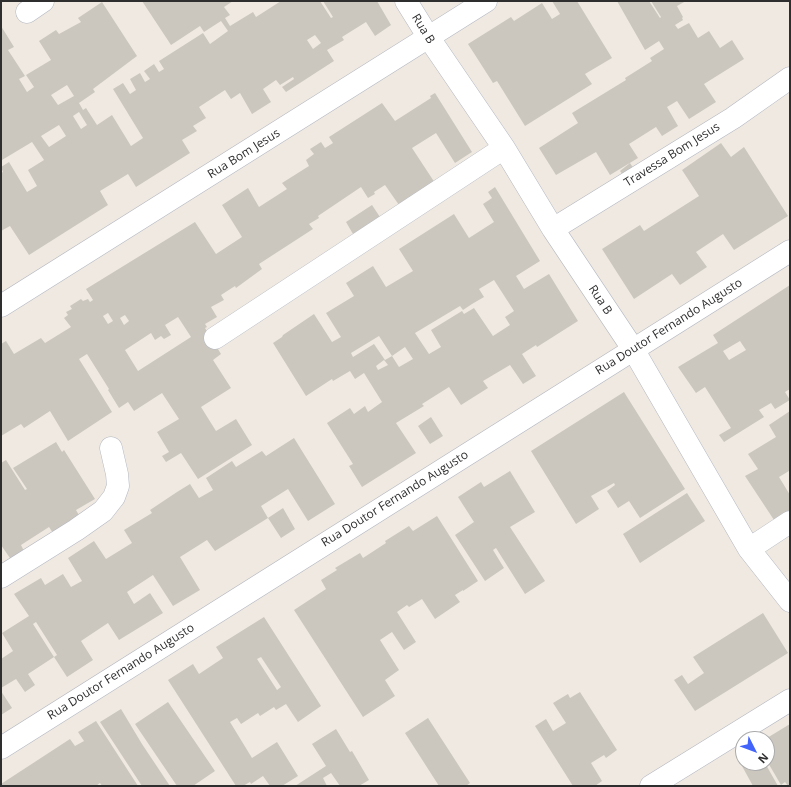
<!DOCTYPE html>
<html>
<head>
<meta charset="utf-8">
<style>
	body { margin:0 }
	#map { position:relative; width:791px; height:787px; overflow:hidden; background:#efe9e1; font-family:"Open Sans",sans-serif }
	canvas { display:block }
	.frame { position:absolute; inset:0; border:2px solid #2e2e2e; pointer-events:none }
	.north { position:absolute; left:735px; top:731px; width:40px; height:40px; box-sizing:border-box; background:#fff; border:1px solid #ababab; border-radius:50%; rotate:132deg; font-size:11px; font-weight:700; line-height:16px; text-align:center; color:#2e2e2e }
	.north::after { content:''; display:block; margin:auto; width:14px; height:18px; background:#4264fb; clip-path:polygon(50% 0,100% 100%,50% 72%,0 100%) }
</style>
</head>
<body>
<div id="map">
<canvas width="791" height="787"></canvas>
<div class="frame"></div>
<div class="north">N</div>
</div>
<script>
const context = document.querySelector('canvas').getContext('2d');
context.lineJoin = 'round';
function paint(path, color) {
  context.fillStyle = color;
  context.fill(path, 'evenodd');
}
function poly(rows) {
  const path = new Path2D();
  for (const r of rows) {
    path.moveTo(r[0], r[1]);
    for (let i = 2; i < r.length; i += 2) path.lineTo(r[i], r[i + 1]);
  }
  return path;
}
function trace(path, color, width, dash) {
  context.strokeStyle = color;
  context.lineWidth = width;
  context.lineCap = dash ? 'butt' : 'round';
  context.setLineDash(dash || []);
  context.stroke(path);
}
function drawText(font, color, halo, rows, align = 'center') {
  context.font = font + ' "Open Sans",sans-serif';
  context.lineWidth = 3;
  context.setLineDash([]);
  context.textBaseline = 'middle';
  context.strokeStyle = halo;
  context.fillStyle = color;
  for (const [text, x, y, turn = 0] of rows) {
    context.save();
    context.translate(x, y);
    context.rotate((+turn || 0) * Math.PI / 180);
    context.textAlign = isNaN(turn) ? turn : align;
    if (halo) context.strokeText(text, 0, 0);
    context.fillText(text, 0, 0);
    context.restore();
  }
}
paint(poly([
	[142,1,233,1,224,7,230,15,225,18,230,26,253,12,256,17,281,1,320,1,331,18,333,17,323,1,377,1,391,25,375,36,366,22,342,37,344,40,327,50,334,61,286,92,282,87,294,79,293,77,280,85,276,80,263,89,271,102,252,114,240,93,231,99,225,90,199,107,206,118,193,126,197,131,182,140,190,153,136,187,128,174,100,191,108,205,29,255,10,226,1,231,1,173,3,172,1,167,9,162,27,192,37,186,28,170,44,160,32,142,2,160,1,158,1,26,14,47,8,50,25,76,19,79,27,92,34,87,26,75,51,60,39,41,56,30,59,34,81,22,78,18,102,2,137,56,93,89,95,92,79,103,83,110,86,108,97,125,112,115,131,146,143,138,113,89,123,83,130,94,136,90,130,79,140,73,145,82,150,79,144,71,154,64,159,72,164,69,159,61,203,33,210,44,228,31,221,21,204,32,200,26,171,45],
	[315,35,321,43,313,49,307,40],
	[67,85,74,96,58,105,51,95],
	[79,112,87,125,81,129,73,116],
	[59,125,66,136,49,147,41,136],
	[552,1,577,1,612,58,585,74,592,84,525,126,497,81,493,83,468,44,511,17,514,21,542,3,552,19,560,14],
	[617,1,649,1,660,18,661,17,651,1,686,1,677,6,683,17,682,18,683,20,675,25,678,29,689,23,698,38,709,31,720,48,732,40,744,59,704,84,716,102,689,119,677,101,667,107,678,126,662,136,656,127,629,144,638,158,610,175,596,152,556,175,539,148,578,123,572,113,626,80,625,78,652,61,650,58,664,49,659,41,645,50],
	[435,93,472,152,455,163,436,133,412,148,435,183,399,205,385,185,374,192,375,194,368,198,361,187,318,216,319,218,309,224,313,229,259,264,262,269,236,288,235,286,221,295,224,300,211,307,217,317,205,324,207,327,205,328,221,354,213,360,231,388,201,407,216,431,236,419,252,445,198,479,181,453,166,462,162,456,169,452,157,432,179,419,162,393,134,411,128,402,119,408,108,390,109,389,87,354,79,359,112,412,68,441,50,411,24,428,21,424,1,436,1,344,6,341,14,354,41,338,45,343,71,327,64,318,68,315,66,312,72,309,70,306,81,299,83,301,88,299,90,302,93,300,86,289,195,222,216,254,242,237,222,205,248,188,259,207,287,189,282,183,309,166,306,160,314,154,310,149,321,142,325,148,333,143,329,137,382,103,395,121,431,98,430,96],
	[108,313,113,321,108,324,103,316],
	[125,315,129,321,124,325,120,318],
	[178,317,191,337,138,371,125,350,151,333,155,340,161,336,164,339,171,335,165,325],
	[721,143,731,157,744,147,788,216,734,250,723,234,696,252,707,267,680,285,672,274,634,299,602,249,640,225,644,231,699,196,682,170],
	[630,163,634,169,624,176,620,171],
	[495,187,540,261,516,276,524,289,549,274,578,321,537,347,536,345,522,354,536,376,523,384,510,365,483,381,488,388,461,405,449,387,422,404,424,406,396,423,416,453,362,487,349,466,353,464,327,423,350,408,354,414,365,406,368,412,382,402,364,373,355,379,350,371,333,381,332,379,306,396,273,343,282,337,283,335,314,314,332,342,341,337,326,313,354,296,346,283,373,266,386,287,413,271,399,249,454,214,469,238,494,222,483,204,492,198,488,192],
	[494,280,514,311,505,317,510,325,493,336,474,308,464,314,462,311,431,330,441,347,429,354,415,333,460,306,463,310,472,304,484,297,479,289],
	[379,336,392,356,405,347,413,359,399,367,392,356,385,360,374,344,353,357,351,353],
	[384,360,388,365,378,370,376,366],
	[372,205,380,217,353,234,346,222],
	[790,285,790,389,785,392,790,400,775,409,771,403,759,410,764,417,724,442,719,435,731,428,705,387,696,393,678,367,718,343,713,335],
	[740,341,746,350,729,360,723,351],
	[624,392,685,489,640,518,629,501,618,508,607,491,615,485,614,483,591,496,599,509,576,524,531,451],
	[790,411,790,475,789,471,779,477,790,495,790,510,774,520,745,476,758,469,748,454,776,437,769,425],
	[431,417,443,436,430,444,418,426],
	[294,438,335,504,308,521,288,489,261,506,268,518,215,551,207,540,180,557,200,590,173,606,153,575,127,592,134,604,150,593,163,613,119,640,108,623,81,641,93,660,67,677,54,657,57,655,36,622,33,624,54,657,28,674,35,685,25,692,16,679,1,688,1,659,13,651,2,633,29,616,14,594,41,578,45,585,63,574,71,587,82,581,68,558,94,541,106,559,132,543,124,530,152,513,150,510,177,492,190,484,199,498,213,490,206,478,232,461,236,467,262,451,266,456],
	[56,442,62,452,64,450,95,499,76,510,83,522,57,539,49,527,21,545,25,553,12,561,1,545,1,463,6,460,25,490,27,489,13,468],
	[510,471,535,512,510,527,545,581,525,594,496,548,493,550,504,568,485,581,455,535,474,522,458,497,481,482,484,487],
	[687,493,705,521,640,563,623,534],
	[283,508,295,529,281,538,268,518],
	[437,516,478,581,463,591,463,590,455,595,460,602,435,619,422,599,409,607,407,605,397,612,416,642,404,650,392,632,380,640,399,670,385,680,395,696,363,717,294,610,326,589,321,580,337,570,335,568,360,553,363,558,386,543,385,541,409,526,413,531],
	[763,613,788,653,695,711,674,680,682,675,688,684,704,673,693,657],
	[264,617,321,706,298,722,286,704,276,710,274,707,260,716,258,713,241,724,237,718,230,722,252,758,277,742,298,776,282,786,270,786,263,776,251,784,250,782,243,786,236,786,168,680,193,664,199,674,223,658,216,647],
	[261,657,281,687,277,690,257,659],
	[1,691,12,708,1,715],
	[580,692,617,750,606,758,604,755,591,763,602,781,595,786,573,786,535,726,546,719,553,731,566,723,553,703,568,694,570,698],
	[168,702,215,771,193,786,177,786,135,724],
	[121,709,142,744,170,786,142,786,100,722],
	[428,718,470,783,466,786,439,786,405,733],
	[96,721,138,786,102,786,100,783,96,786,1,786,1,784,70,739,75,746,84,741,78,732],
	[790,724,790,786,788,786,785,782,781,785,767,761,767,738],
	[336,729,350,752,352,751,369,780,359,786,340,786,331,773,323,778,327,786,295,786,326,766,312,744],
	[743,753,743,763,765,763,778,786,753,786,737,757]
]), '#cbc7bf');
const minor = poly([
	[406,1,429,38,504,148,553,229,633,349,749,549,790,601],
	[27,12,43,1],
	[553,229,733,118,790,78],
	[1,306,486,1],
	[215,338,504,148],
	[749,549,790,522],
	[1,577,76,530,103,511,114,497,118,486,117,474,111,448],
	[1,748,790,251],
	[651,786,790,700]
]);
trace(minor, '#b4b7c1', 23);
trace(minor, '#fff', 22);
drawText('12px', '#2e2e2e', '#fff', [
	["Rua B",423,29,58],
	["Rua Bom Jesus",244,154,-32],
	["Travessa Bom Jesus",672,155,-32],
	["Rua B",600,300,56],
	["Rua Doutor Fernando Augusto",669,327,-32],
	["Rua Doutor Fernando Augusto",395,499,-32],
	["Rua Doutor Fernando Augusto",121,672,-32]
]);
</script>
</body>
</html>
